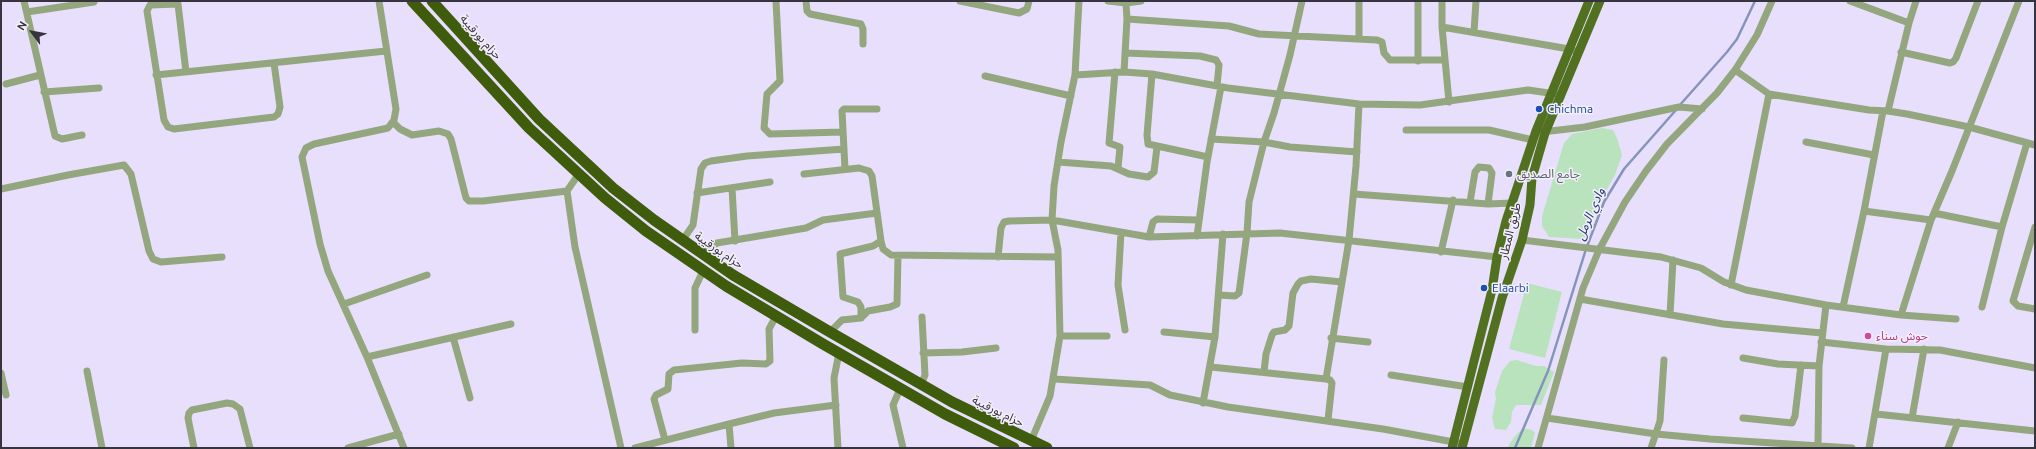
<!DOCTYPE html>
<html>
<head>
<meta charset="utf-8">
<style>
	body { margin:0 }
	#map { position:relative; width:2036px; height:449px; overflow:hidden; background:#e8dffc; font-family:Ubuntu,sans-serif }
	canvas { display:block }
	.frame { position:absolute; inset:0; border:2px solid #37333f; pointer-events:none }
	.north { position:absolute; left:12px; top:12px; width:40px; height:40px; -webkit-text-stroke:3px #f3effb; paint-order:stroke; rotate:302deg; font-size:11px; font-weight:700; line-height:16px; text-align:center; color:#37333f }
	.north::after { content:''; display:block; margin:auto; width:14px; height:18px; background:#37333f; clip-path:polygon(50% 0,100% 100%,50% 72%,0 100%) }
</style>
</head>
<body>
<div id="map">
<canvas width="2036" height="449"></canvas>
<div class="frame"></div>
<div class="north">N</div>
</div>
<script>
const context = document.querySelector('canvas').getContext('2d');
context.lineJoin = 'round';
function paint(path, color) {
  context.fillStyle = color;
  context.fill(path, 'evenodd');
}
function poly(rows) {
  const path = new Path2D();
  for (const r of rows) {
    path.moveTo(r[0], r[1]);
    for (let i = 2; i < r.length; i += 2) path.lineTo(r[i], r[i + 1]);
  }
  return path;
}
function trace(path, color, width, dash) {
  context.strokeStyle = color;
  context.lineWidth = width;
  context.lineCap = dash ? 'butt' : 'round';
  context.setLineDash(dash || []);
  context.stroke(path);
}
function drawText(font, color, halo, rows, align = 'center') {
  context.font = font + ' Ubuntu,"Noto Sans Arabic",sans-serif';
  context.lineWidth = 3;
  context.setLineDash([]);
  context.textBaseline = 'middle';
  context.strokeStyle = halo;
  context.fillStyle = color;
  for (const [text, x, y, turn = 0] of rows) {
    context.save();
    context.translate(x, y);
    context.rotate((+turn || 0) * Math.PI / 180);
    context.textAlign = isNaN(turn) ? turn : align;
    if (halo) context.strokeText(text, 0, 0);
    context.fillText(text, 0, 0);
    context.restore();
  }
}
paint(poly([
	[1602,128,1613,130,1617,138,1622,155,1615,175,1595,210,1584,239,1549,237,1542,226,1542,216,1564,143,1572,134],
	[1527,283,1562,292,1545,358,1509,349],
	[1517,360,1536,366,1544,366,1554,372,1541,405,1516,405,1512,412,1511,422,1506,430,1495,429,1492,418,1496,399,1495,392,1502,371,1510,361],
	[1523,428,1532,430,1535,433,1531,448,1507,448,1514,437]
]), '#b9e3bd');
trace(poly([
	[1679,106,1727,52,1737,39,1755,1],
	[1515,448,1548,371,1586,249,1604,202,1624,169,1676,110]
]), '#8594ba', 2.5);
trace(poly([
	[24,1,55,136,62,139,82,135],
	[379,1,396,109,394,120,388,128,314,144,306,148,302,157,320,244,328,271,367,357,404,448],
	[776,1,780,81,767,94,764,128,770,134,842,132],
	[806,1,807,11,810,14,861,24,863,29,863,44],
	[960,1,1019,13,1027,9,1029,1],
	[1108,1,1126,3,1127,19,1124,72],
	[1302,1,1290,55,1274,113,1264,142,1290,147,1357,152],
	[1359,1,1359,39],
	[1442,1,1442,27,1569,49,1579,52],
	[1850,1,1909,23,1888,111],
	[1126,3,1141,1],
	[27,12,94,2],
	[1127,19,1229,26,1259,34,1377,40,1382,42,1384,53,1390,60,1445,60],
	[1909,23,1916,1],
	[1442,27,1449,102],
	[1474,32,1476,1],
	[1901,52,1950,63,1953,62,1956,58,1978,1],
	[1125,53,1200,56,1216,60,1219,65,1217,86],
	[1418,61,1418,1],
	[1735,70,1769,94,1869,110,1888,111,1907,114,1969,127,2035,145],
	[186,72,178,4,150,5,147,11,164,120,168,127,174,129,274,117,278,114,280,107,274,63],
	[1115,72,1109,143,1120,147,1118,168],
	[1152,74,1147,135,1148,144,1208,157],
	[156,75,386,51],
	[1075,75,1124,72,1152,74,1228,88,1359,104,1420,105,1528,90,1556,94],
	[985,76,1071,96],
	[6,84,40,75],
	[44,92,99,88],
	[393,122,400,129,412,135,439,131,448,134,451,139,466,198,469,201,483,201,567,191],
	[1406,130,1489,130,1533,140],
	[1542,132,1585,127,1679,107,1702,109],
	[1211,139,1264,142,1249,202,1247,233,1239,293,1235,296,1219,295],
	[1806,142,1874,155],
	[1058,162,1111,166,1129,174,1148,177,1154,172,1157,147],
	[845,169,842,111,844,109,877,109],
	[804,174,859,168,869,171,872,176,881,241,883,249,891,255,1058,257],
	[578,175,567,191,575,247,621,448],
	[732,188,735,241],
	[1,189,68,175,124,165,131,174,149,251,153,259,161,262,222,257],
	[697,193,770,182],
	[1354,194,1488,204,1512,203],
	[1470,202,1475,172,1479,167,1489,168,1492,173,1488,204],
	[1864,211,1883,111],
	[1934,213,2002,227,2027,143],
	[2035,227,2013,301,2018,306,2035,309],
	[1121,232,1118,285,1125,330],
	[1197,236,1207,162,1221,87],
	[1149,237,1153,222,1157,219,1198,220],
	[1522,240,1661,257,1701,268,1724,282,1746,290,1826,305,1901,315,1956,319],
	[682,241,693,225,701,169,705,163,711,161,747,156,844,149],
	[1441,252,1453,200],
	[701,254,717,243,806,228,823,220,877,213],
	[998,257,1001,228,1004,222,1009,221,1052,220,1149,237,1280,233,1497,257],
	[1731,285,1769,94],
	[1580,299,1723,324,1822,333],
	[344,304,427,275],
	[1843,307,1864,211,1931,220],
	[1982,307,2002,227],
	[1670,315,1673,260],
	[1901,315,1931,220,1952,171,2019,1],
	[861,318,861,307,858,302,843,297,840,254,873,246,881,241],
	[695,330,695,288,703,271],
	[830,332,842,320,861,318,868,311,890,307,897,304,898,256],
	[1164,332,1215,337],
	[1060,336,1107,336],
	[453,337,470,398],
	[1331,338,1368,342],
	[1821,342,1886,349,1940,350,2035,368],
	[923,353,962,352,996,348],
	[367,357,511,324],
	[1743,358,1778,364,1819,366],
	[1211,367,1326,379,1349,240,1356,166,1359,104],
	[87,371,102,448],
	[1264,372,1266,354,1272,335,1274,332,1285,330,1289,326,1293,293,1298,284,1301,281,1311,279,1342,282],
	[1,373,6,395],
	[1391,375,1468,387],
	[1054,379,1150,385,1170,395,1228,407,1383,429,1459,443],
	[1326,379,1330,380,1332,383,1328,420],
	[921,385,925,375,922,317],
	[900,389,893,405,903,448],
	[1203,403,1215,337,1223,234],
	[1876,414,2035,431],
	[1547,418,1656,434,1710,439,1852,448],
	[1743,418,1792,423,1795,416,1801,365],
	[1912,418,1924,349],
	[729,424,774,413,836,405],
	[665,440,654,399,656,395,668,389,669,374,674,370,742,363,766,364,770,361,769,329,776,316],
	[1031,441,1050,396,1060,336,1058,250,1052,220,1054,186,1061,142,1075,75,1079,1],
	[1818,445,1819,366,1826,305],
	[194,448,188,418,189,413,192,410,227,403,233,404,240,409,250,448],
	[348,448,399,434],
	[635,448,729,424,731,448],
	[838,448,834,378,839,353],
	[1538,448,1583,288,1599,250,1625,202,1646,171,1667,144,1717,93,1735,70,1757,35,1772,1],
	[1651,448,1660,421,1664,360],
	[1869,448,1886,349],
	[1948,448,1958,422]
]), '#93a67e', 7);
trace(poly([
	[1452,448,1492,290,1497,257,1506,221,1536,131,1589,1],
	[1462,448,1502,298,1522,240,1530,205,1532,178,1545,133,1600,1]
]), '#517121', 9);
trace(poly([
	[412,1,529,128,605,198,646,231,726,286,823,344,945,414,1014,448],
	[432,1,539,119,613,188,654,220,733,275,830,332,952,402,1047,448]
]), '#3f5c0d', 11);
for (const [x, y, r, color] of [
	[1539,109,4,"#1a4fb4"],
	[1509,174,4,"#6b7280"],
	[1484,288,4,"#1a4fb4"],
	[1868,336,4,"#d1479c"]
]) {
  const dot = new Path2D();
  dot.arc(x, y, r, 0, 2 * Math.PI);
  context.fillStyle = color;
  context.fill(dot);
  trace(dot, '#f3effb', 1.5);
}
drawText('12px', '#37333f', '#f3effb', [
	["حزام بورقيبة",481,37,48],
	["طريق المطار",1510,231,-76],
	["حزام بورقيبة",719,250,34],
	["حزام بورقيبة",998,411,26]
]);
drawText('12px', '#164399', '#f3effb', [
	["Chichma",1547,109],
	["Elaarbi",1492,288]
], 'left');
drawText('12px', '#5b616d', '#f3effb', [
	["جامع الصديق",1517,174]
], 'left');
drawText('12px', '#b23c85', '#f3effb', [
	["حوش سناء",1876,336]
], 'left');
drawText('italic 13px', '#213973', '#f3effb', [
	["وادي الرمل",1590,214,-67]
]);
</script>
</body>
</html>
